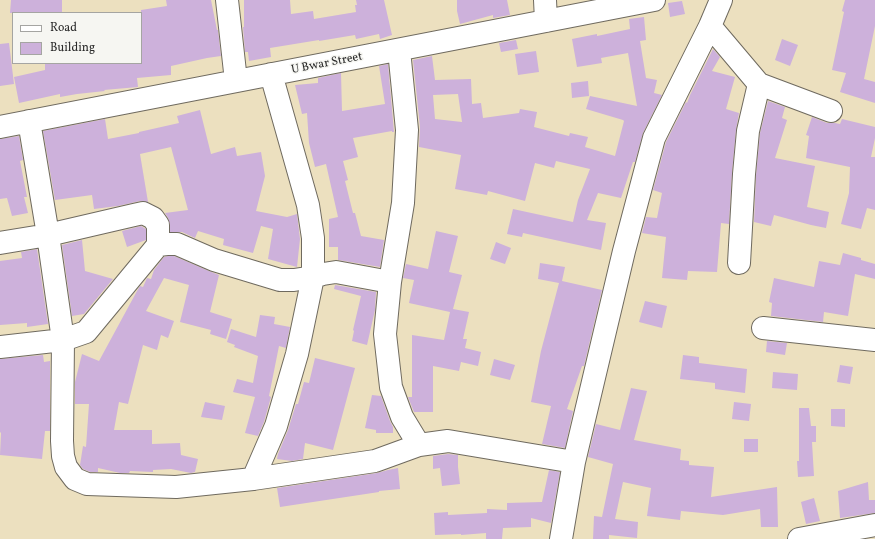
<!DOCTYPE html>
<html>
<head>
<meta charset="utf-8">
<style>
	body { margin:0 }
	#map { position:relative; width:875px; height:539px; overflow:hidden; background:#ece0bf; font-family:Vollkorn,serif }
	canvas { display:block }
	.legend { position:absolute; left:12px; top:12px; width:130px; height:52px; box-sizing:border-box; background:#f6f6f2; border:1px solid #a5a5a2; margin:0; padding:5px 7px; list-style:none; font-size:12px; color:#2b2b2b }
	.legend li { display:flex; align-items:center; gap:8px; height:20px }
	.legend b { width:20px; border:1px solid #a5a5a2 }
</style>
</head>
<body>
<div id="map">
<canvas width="875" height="539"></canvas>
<ul class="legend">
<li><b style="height:5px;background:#fff"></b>Road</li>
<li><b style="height:11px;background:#cdb1db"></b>Building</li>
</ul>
</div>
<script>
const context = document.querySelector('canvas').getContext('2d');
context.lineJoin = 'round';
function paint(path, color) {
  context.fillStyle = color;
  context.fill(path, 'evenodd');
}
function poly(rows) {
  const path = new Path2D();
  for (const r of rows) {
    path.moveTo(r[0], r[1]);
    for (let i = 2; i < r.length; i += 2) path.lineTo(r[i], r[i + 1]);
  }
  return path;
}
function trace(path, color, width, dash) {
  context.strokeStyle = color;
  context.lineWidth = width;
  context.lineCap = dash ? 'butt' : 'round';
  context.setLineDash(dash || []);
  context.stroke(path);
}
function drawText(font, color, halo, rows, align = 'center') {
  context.font = font + ' Vollkorn,serif';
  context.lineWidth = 3;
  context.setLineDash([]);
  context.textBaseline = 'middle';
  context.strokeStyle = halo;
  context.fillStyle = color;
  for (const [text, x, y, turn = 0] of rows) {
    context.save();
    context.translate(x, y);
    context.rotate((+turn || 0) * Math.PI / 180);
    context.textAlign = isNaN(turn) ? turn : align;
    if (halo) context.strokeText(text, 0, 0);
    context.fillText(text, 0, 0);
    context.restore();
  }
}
paint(poly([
	[11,0,62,0,62,13,35,12,35,13,10,13],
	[166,0,211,0,217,30,218,30,221,56,207,58,171,66,171,75,137,78,138,87,104,90,105,91,77,94,60,97,60,94,19,103,14,77,45,70,45,63,141,63,141,10,167,6],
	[244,0,290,0,291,14,313,11,314,19,356,12,355,5,357,5,356,0,384,0,392,35,380,39,379,34,356,39,355,35,319,41,319,40,270,48,271,57,249,61,248,52,245,52,243,27,244,27],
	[457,0,507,0,510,15,493,18,493,15,460,24,457,11],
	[845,0,875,0,875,26,864,79,875,82,875,103,840,92,846,73,832,70,844,12,842,11],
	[682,1,685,14,670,17,668,3],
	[644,17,646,40,640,41,646,78,657,80,654,93,662,95,643,133,635,162,633,162,621,198,598,193,587,220,606,223,601,250,523,233,522,237,507,234,513,209,573,222,578,200,590,169,556,161,554,168,535,163,525,201,488,191,487,195,455,189,461,155,419,147,420,127,413,60,432,56,435,80,471,79,472,104,481,103,483,118,519,113,520,109,537,112,534,127,569,136,570,133,588,137,585,147,615,156,624,121,623,120,586,109,590,96,637,106,628,53,601,58,602,63,577,67,572,39,597,34,597,36,630,29,629,19],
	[458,94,462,122,435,119,433,95],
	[782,39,798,45,790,66,775,60],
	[516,40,518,49,501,52,499,43],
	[9,43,14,84,0,86,0,44],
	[713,49,720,57,712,71,735,77,726,109,739,113,736,130,732,173,729,224,721,223,717,272,688,271,687,280,662,278,666,237,642,233,646,217,657,218,662,193,653,190,666,142,686,102,687,103,690,95],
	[536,51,539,72,518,75,515,54],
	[388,64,394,132,392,132,392,131,353,138,358,157,343,161,348,180,345,181,353,213,355,213,361,236,384,240,380,267,338,260,338,247,329,247,329,219,338,217,326,164,315,167,309,143,307,113,302,114,295,85,318,83,318,78,341,73,342,111,385,104,379,66],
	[588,81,589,96,572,98,571,83],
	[768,101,785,107,782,118,787,120,775,158,815,166,807,207,829,212,826,228,811,225,774,215,771,226,754,222,756,175,760,133],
	[200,110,211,154,235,147,237,156,261,152,265,176,256,211,287,217,297,214,300,239,297,267,268,259,273,229,261,226,253,253,223,245,224,239,198,231,195,238,182,232,170,232,170,225,168,218,165,213,188,210,171,147,140,154,148,202,140,201,118,206,94,209,92,195,55,200,43,131,105,119,108,139,139,133,139,132,179,123,177,116],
	[812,117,827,123,835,123,840,124,842,119,875,127,875,138,871,157,875,157,875,210,867,208,861,229,841,224,849,193,850,167,806,158,809,136,806,135],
	[19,136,23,160,20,161,27,197,24,197,28,213,12,216,7,198,0,199,0,139],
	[141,226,146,229,146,240,127,247,122,231],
	[436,231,458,236,449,272,462,275,453,309,469,312,463,339,467,339,465,348,481,352,478,366,461,362,459,371,433,366,433,412,414,412,408,397,412,397,412,335,444,340,450,312,409,303,414,280,403,278,406,264,428,269],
	[82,240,85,271,113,279,84,314,72,316,62,245],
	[496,242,511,248,505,264,490,259],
	[37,249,48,324,27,327,27,323,0,325,0,261,22,258,21,252],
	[843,253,861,258,861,260,875,264,875,279,855,274,848,316,824,312,823,322,771,316,772,303,769,302,774,278,814,287,819,261,840,265],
	[168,256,174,256,209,271,219,275,210,312,232,319,226,339,210,334,211,330,180,322,189,285,164,278,146,311,174,321,168,338,161,335,157,350,143,345,128,404,119,402,114,430,152,430,152,444,180,443,181,455,198,459,195,472,191,473,171,469,153,470,153,472,130,471,129,473,120,473,98,468,98,472,90,472,83,469,80,465,83,446,86,447,89,404,75,404,75,382,82,354,99,361,137,291,140,286,143,287,147,278,151,279,154,270,164,257],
	[540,263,565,267,562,281,602,290,584,366,582,366,567,409,573,411,565,448,542,444,551,406,531,402,541,351,559,283,538,279],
	[335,285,376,292,375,310,367,345,352,341,354,331,353,330,361,296,334,289],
	[645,301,667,306,662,328,639,322],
	[260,315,275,317,274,324,290,327,286,348,279,346,269,396,271,397,264,422,258,436,245,433,255,397,233,392,237,379,253,383,258,356,234,347,235,345,227,342,231,329,256,337],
	[767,341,787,343,785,355,766,352],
	[43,355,44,362,50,361,50,431,45,431,42,459,0,455,1,433,0,432,0,359],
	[683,355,699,357,699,363,747,369,745,393,715,389,715,383,680,379],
	[315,358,355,368,333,450,305,443,303,459,292,461,277,459,278,454,288,430,296,404,298,404,304,382,309,383],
	[494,359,515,365,510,380,490,375],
	[840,365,853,367,850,384,837,382],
	[773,372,798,374,797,390,772,388],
	[631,388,647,391,634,440,681,449,680,460,689,461,689,465,714,467,711,497,777,487,778,527,761,527,760,509,723,515,681,511,680,520,647,516,651,488,623,482,615,519,638,522,637,538,609,535,609,539,593,539,594,516,602,517,613,464,588,457,596,424,620,430],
	[372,395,381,396,390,421,393,427,393,433,376,433,376,430,365,428],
	[205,402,225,406,222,420,201,417],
	[734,402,751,404,749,421,732,419],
	[799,408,809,408,811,426,816,426,816,442,812,442,814,476,798,477,797,461,799,461],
	[831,409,845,409,845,427,831,426],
	[744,439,758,439,758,452,744,452],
	[448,454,458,455,458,467,460,484,442,486,440,468,433,469,433,456],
	[398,468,400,489,379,491,379,492,280,507,277,488,377,473,388,470],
	[549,470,560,472,551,523,531,518,531,527,503,528,502,539,486,539,486,533,461,535,461,534,435,535,434,513,448,512,448,515,487,513,487,509,507,510,507,503,542,502],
	[868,482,869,500,875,500,875,513,840,518,838,491],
	[814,498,820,521,806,524,801,502]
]), '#cdb1db');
const minor = poly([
	[227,0,236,81],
	[545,0,546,21],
	[710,26,759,84,831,111],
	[399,50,407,130,403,203,390,282,385,334,391,387,402,417,419,445],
	[0,127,654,0],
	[0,243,48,235,134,215,143,213,153,218,158,225,158,245],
	[739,263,744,174,748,131,759,84],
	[390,282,336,272,323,274,313,277,294,280,280,280,214,260,177,244,167,244,158,245,86,332,63,340,62,441,63,456,66,467,75,479,87,484,176,487,253,479,375,461,419,445,448,441,574,462],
	[763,328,875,340],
	[0,347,63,340,48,235,29,121],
	[253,479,276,426,297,354,313,277,313,238,308,205,271,74],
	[561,539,574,462,624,251,654,138,710,26,721,0],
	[799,539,875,525]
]);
trace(minor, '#6f6a5f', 24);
trace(minor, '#fff', 22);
drawText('12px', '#2b2b2b', '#f6f6f2', [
	["U Bwar Street",327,64,-11]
]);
</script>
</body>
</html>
